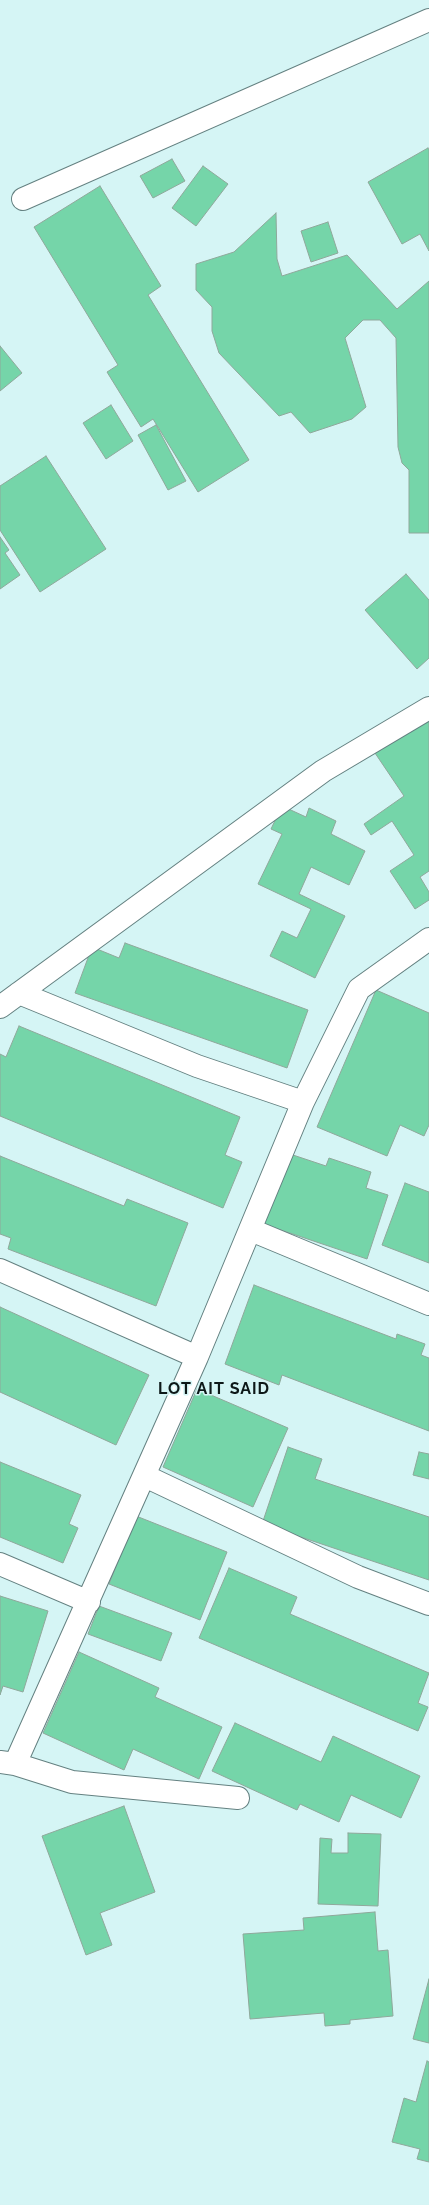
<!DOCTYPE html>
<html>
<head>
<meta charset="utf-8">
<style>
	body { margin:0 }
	canvas { display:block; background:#d5f5f5 }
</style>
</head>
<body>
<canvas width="429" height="2205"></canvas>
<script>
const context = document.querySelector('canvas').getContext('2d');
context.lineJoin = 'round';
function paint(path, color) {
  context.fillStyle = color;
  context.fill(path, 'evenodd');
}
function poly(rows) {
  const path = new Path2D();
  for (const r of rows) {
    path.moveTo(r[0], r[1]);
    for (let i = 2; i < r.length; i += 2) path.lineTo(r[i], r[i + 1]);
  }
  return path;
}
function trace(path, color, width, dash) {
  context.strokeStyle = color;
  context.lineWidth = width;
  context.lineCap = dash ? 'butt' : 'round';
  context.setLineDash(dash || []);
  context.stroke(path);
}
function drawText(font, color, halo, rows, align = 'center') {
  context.font = font + ' Raleway,sans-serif';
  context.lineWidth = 3;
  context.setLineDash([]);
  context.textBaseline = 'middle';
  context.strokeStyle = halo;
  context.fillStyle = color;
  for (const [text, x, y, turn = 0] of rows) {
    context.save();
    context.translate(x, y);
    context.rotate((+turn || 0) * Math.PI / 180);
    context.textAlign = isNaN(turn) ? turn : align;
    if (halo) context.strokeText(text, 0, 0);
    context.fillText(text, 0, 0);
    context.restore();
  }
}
const building = poly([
	[428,148,429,150,429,251,420,234,402,244,368,182,428,148],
	[172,159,185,181,153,198,140,176,172,159],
	[203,166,228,184,196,226,172,208,203,166],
	[100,186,161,286,148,295,249,460,198,492,153,419,141,427,107,372,118,365,34,227,100,186],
	[276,213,277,259,282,276,347,255,397,309,429,281,429,533,409,533,409,470,402,463,398,447,396,338,380,320,363,320,345,338,366,407,352,419,310,433,291,412,279,416,219,353,212,331,212,307,196,290,196,264,234,252,276,213],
	[328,222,338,253,311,262,301,231,328,222],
	[0,346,22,373,0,391,0,346],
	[111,405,133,441,106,459,83,423,111,405],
	[156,425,186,481,168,490,138,435,156,425],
	[46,456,106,549,40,592,0,530,0,486,46,456],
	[0,537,9,550,5,553,20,575,0,589,0,537],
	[406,574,429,600,429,658,417,669,365,610,406,574],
	[429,718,429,871,420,877,429,892,429,900,415,909,390,871,414,855,392,821,371,835,364,824,404,796,375,753,429,718],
	[282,806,306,817,309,808,336,821,331,834,365,851,349,885,311,867,299,894,345,916,315,978,270,956,282,931,297,938,311,909,258,884,282,834,271,829,282,806],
	[125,943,308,1010,287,1068,75,993,92,947,119,958,125,943],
	[376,990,429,1013,429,1125,424,1136,400,1125,387,1156,317,1127,376,990],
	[19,1026,240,1117,225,1155,242,1162,223,1208,0,1116,0,1054,6,1057,19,1026],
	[284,1152,326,1166,329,1158,371,1172,366,1188,388,1195,367,1259,260,1223,284,1152],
	[0,1156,124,1206,127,1199,188,1223,156,1306,8,1249,11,1238,0,1234,0,1156],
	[405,1183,429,1192,429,1263,382,1245,405,1183],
	[254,1285,396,1339,397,1334,425,1344,421,1355,429,1358,429,1431,282,1375,279,1385,225,1364,254,1285],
	[0,1307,149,1375,116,1445,0,1392,0,1307],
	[197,1389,288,1428,253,1507,163,1467,197,1389],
	[288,1447,322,1459,315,1479,429,1517,429,1580,262,1524,288,1447],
	[419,1452,429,1454,429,1479,413,1475,419,1452],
	[0,1462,81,1495,69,1524,78,1528,63,1563,0,1537,0,1462],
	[136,1516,227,1552,200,1620,109,1584,136,1516],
	[229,1568,297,1597,290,1614,429,1673,418,1703,428,1707,418,1731,199,1638,229,1568],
	[0,1596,48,1611,23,1692,3,1686,0,1695,0,1596],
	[99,1606,172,1633,161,1661,88,1634,99,1606],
	[79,1652,159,1688,155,1697,222,1727,199,1779,133,1749,124,1770,43,1733,79,1652],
	[235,1723,321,1762,333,1736,420,1776,401,1818,351,1795,339,1822,300,1804,297,1810,212,1771,235,1723],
	[124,1806,155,1892,100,1913,112,1945,86,1955,42,1836,124,1806],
	[348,1833,381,1834,378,1906,318,1904,320,1838,332,1839,331,1853,348,1853,348,1833],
	[375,1912,378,1951,388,1950,393,2016,350,2020,350,2024,325,2026,324,2013,250,2019,243,1934,304,1930,303,1918,375,1912],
	[429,1979,429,2043,413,2039,429,1979],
	[427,2061,429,2062,429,2162,417,2159,420,2149,392,2142,404,2098,416,2102,427,2061]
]);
paint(building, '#75d5a9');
trace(building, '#8fa89b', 1);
const minor = poly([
	[23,199,429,20],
	[19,993,197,1066,303,1102],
	[0,1007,323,771,429,708],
	[251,1230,429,1304],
	[0,1270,197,1357],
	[145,1476,358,1577,429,1604],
	[0,1564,89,1602],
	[0,1762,15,1764,197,1357,303,1102,359,989,429,939],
	[15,1764,72,1782,238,1798]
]);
trace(minor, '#648181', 24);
trace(minor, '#fff', 22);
context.letterSpacing = '1px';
drawText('bold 16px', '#0d1818', '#d5f5f5', [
	["LOT AIT SAID",214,1389]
]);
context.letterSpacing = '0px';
</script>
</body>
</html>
